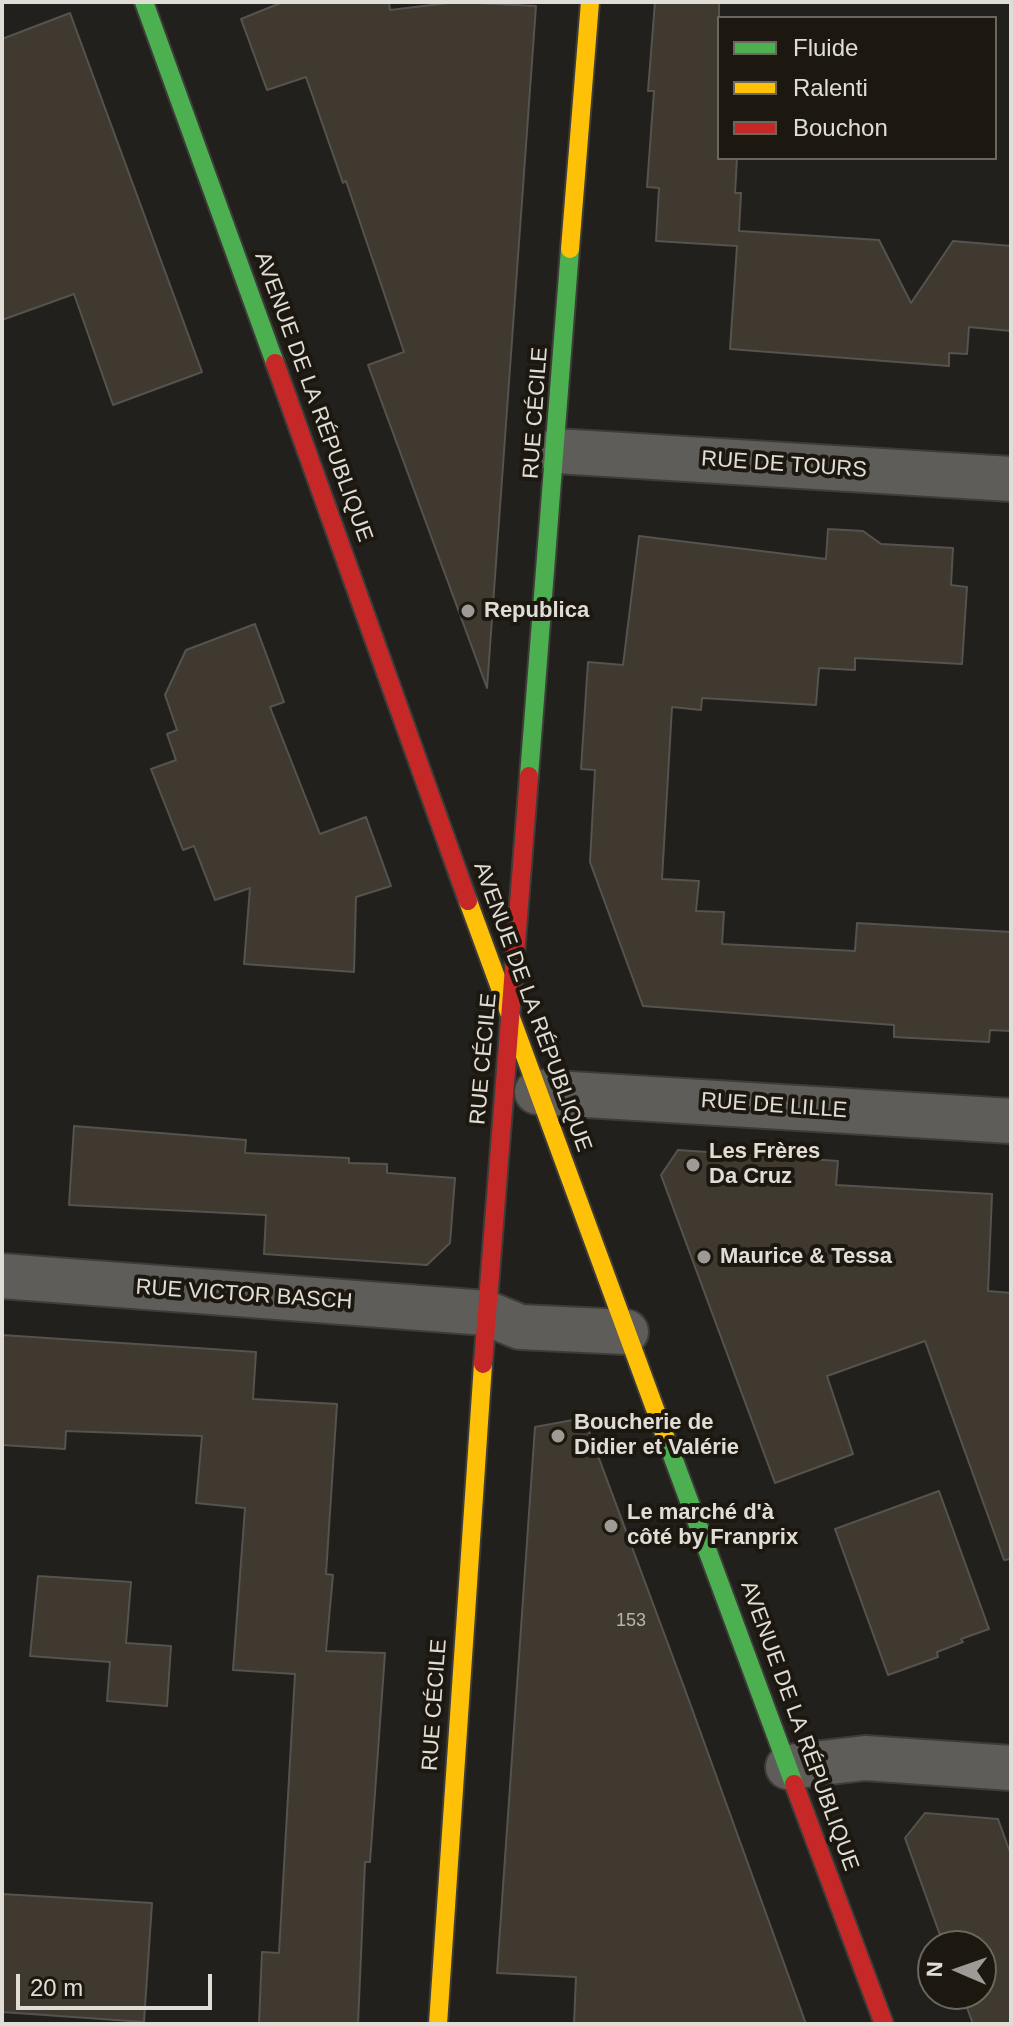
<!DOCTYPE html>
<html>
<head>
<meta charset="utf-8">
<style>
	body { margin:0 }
	#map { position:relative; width:1013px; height:2026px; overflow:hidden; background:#22201c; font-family:Arial,sans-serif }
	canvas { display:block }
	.frame { position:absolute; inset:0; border:4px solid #e0ddd7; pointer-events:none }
	.legend { position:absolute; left:717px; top:16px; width:280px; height:144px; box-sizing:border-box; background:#1c180f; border:2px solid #6a675f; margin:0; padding:10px 14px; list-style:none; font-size:24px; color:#e0ddd7 }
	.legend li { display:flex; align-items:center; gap:16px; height:40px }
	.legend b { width:40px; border:2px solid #6a675f }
	.north { position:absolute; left:917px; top:1930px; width:80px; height:80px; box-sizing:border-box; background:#1c180f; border:2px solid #6a675f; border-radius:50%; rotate:272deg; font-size:22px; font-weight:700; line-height:32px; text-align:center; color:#e0ddd7 }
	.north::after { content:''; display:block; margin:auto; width:28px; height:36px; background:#9e9b96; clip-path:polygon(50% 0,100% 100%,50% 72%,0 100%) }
	.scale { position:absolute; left:16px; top:1974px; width:196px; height:36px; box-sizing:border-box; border:4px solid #e0ddd7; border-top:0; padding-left:10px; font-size:24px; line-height:28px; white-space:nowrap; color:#e0ddd7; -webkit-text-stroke:6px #1c180f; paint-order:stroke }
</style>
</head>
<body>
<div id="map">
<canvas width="1013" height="2026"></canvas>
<div class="frame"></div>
<ul class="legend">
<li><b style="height:10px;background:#4caf50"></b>Fluide</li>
<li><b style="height:10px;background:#ffc107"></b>Ralenti</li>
<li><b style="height:10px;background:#c62828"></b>Bouchon</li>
</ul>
<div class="north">N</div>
<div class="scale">20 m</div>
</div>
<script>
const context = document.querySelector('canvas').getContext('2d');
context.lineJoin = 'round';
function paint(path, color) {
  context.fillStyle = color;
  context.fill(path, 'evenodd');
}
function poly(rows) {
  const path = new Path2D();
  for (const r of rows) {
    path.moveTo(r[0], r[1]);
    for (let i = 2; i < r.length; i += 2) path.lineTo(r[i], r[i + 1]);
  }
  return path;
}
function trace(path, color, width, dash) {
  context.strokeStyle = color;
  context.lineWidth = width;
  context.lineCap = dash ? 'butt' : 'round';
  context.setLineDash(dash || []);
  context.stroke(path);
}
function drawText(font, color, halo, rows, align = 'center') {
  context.font = font + ' Arial,sans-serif';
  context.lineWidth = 8;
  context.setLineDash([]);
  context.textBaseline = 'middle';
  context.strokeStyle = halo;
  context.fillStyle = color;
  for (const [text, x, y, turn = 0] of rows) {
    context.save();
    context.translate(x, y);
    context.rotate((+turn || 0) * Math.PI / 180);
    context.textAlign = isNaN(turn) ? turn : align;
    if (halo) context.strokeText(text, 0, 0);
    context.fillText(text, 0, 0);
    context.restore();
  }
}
const building = poly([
	[283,2,389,2,390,10,457,2,536,6,487,688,368,365,404,352,346,181,343,183,306,77,267,90,241,19,283,2],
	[655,2,719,2,719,158,737,158,735,193,741,193,739,231,879,240,911,303,953,241,1011,246,1011,331,969,327,967,354,949,353,949,366,730,349,737,246,656,241,659,188,647,187,654,91,648,91,655,2],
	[70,13,202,372,113,405,74,294,2,320,2,39,70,13],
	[828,529,863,531,881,544,953,548,951,585,967,587,962,664,855,658,855,670,819,668,816,705,702,698,701,710,672,707,662,879,699,881,696,911,724,912,722,944,855,951,857,923,1011,932,1011,1031,990,1030,989,1042,894,1037,894,1025,643,1006,590,862,595,770,581,769,588,662,623,665,639,536,826,559,828,529],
	[255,624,284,702,270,707,320,834,366,817,391,886,356,897,354,972,244,964,250,888,215,900,194,846,183,850,151,769,176,760,167,734,177,730,165,695,186,650,255,624],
	[74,1126,246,1140,245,1153,349,1158,349,1163,387,1164,387,1173,455,1178,450,1243,427,1265,264,1254,266,1215,69,1205,74,1126],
	[678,1150,838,1161,836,1185,992,1194,988,1291,1011,1293,1011,1559,1004,1560,925,1341,827,1376,853,1454,775,1483,661,1175,678,1150],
	[2,1335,256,1352,253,1399,337,1404,326,1574,333,1575,326,1651,385,1653,370,1862,365,1862,358,2024,259,2024,262,1952,279,1953,295,1674,233,1670,245,1508,196,1503,202,1436,66,1431,65,1449,2,1445,2,1335],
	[584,1418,687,1695,806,2024,574,2024,576,1977,497,1973,535,1427,584,1418],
	[939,1491,989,1629,961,1639,963,1642,937,1652,938,1657,888,1675,835,1529,939,1491],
	[38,1576,131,1582,126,1643,171,1646,167,1706,107,1701,110,1662,30,1656,38,1576],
	[925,1813,998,1819,1011,1855,1011,2024,973,2024,962,1994,981,1994,981,1946,944,1946,905,1838,925,1813],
	[2,1894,152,1903,144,2022,2,2012,2,1894]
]);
paint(building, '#3f392f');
trace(building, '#55534f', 2);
const street = poly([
	[557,451,1011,479],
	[537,1092,1011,1121],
	[2,1276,486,1313,520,1327,626,1332],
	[788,1767,865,1758,1011,1768]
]);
const fast = poly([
	[144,2,275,363],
	[529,776,570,249],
	[665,1436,794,1784]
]);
const slow = poly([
	[570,249,590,2],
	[468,901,665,1436],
	[438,2024,483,1364]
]);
const jam = poly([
	[275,363,468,901],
	[483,1364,529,776],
	[794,1784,884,2024]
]);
trace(street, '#3e3c39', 48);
trace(fast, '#3e3c39', 22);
trace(slow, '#3e3c39', 22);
trace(jam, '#3e3c39', 22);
trace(street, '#5f5d59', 44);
trace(fast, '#4caf50', 18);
trace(slow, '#ffc107', 18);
trace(jam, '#c62828', 18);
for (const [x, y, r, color] of [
	[468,611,8,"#9e9b96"],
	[693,1165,8,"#9e9b96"],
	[704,1257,8,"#9e9b96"],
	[558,1436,8,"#9e9b96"],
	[611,1526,8,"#9e9b96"]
]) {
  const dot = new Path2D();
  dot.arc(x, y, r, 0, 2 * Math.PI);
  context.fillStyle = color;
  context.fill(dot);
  trace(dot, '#1c180f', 3);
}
drawText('18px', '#b8b4ad', null, [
	["153",631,1621]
]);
drawText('22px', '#e0ddd7', '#1c180f', [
	["AVENUE DE LA RÉPUBLIQUE",313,397,70],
	["RUE CÉCILE",536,413,-86],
	["RUE DE TOURS",784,465,4],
	["AVENUE DE LA RÉPUBLIQUE",532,1007,70],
	["RUE CÉCILE",484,1059,-85],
	["RUE DE LILLE",774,1106,4],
	["RUE VICTOR BASCH",244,1295,4],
	["RUE CÉCILE",435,1705,-86],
	["AVENUE DE LA RÉPUBLIQUE",799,1726,70]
]);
drawText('bold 22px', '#e0ddd7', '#1c180f', [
	["Republica",484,611],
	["Les Frères",709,1152],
	["Da Cruz",709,1177],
	["Maurice & Tessa",720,1257],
	["Boucherie de",574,1423],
	["Didier et Valérie",574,1448],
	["Le marché d'à",627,1513],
	["côté by Franprix",627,1538]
], 'left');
</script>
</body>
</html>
